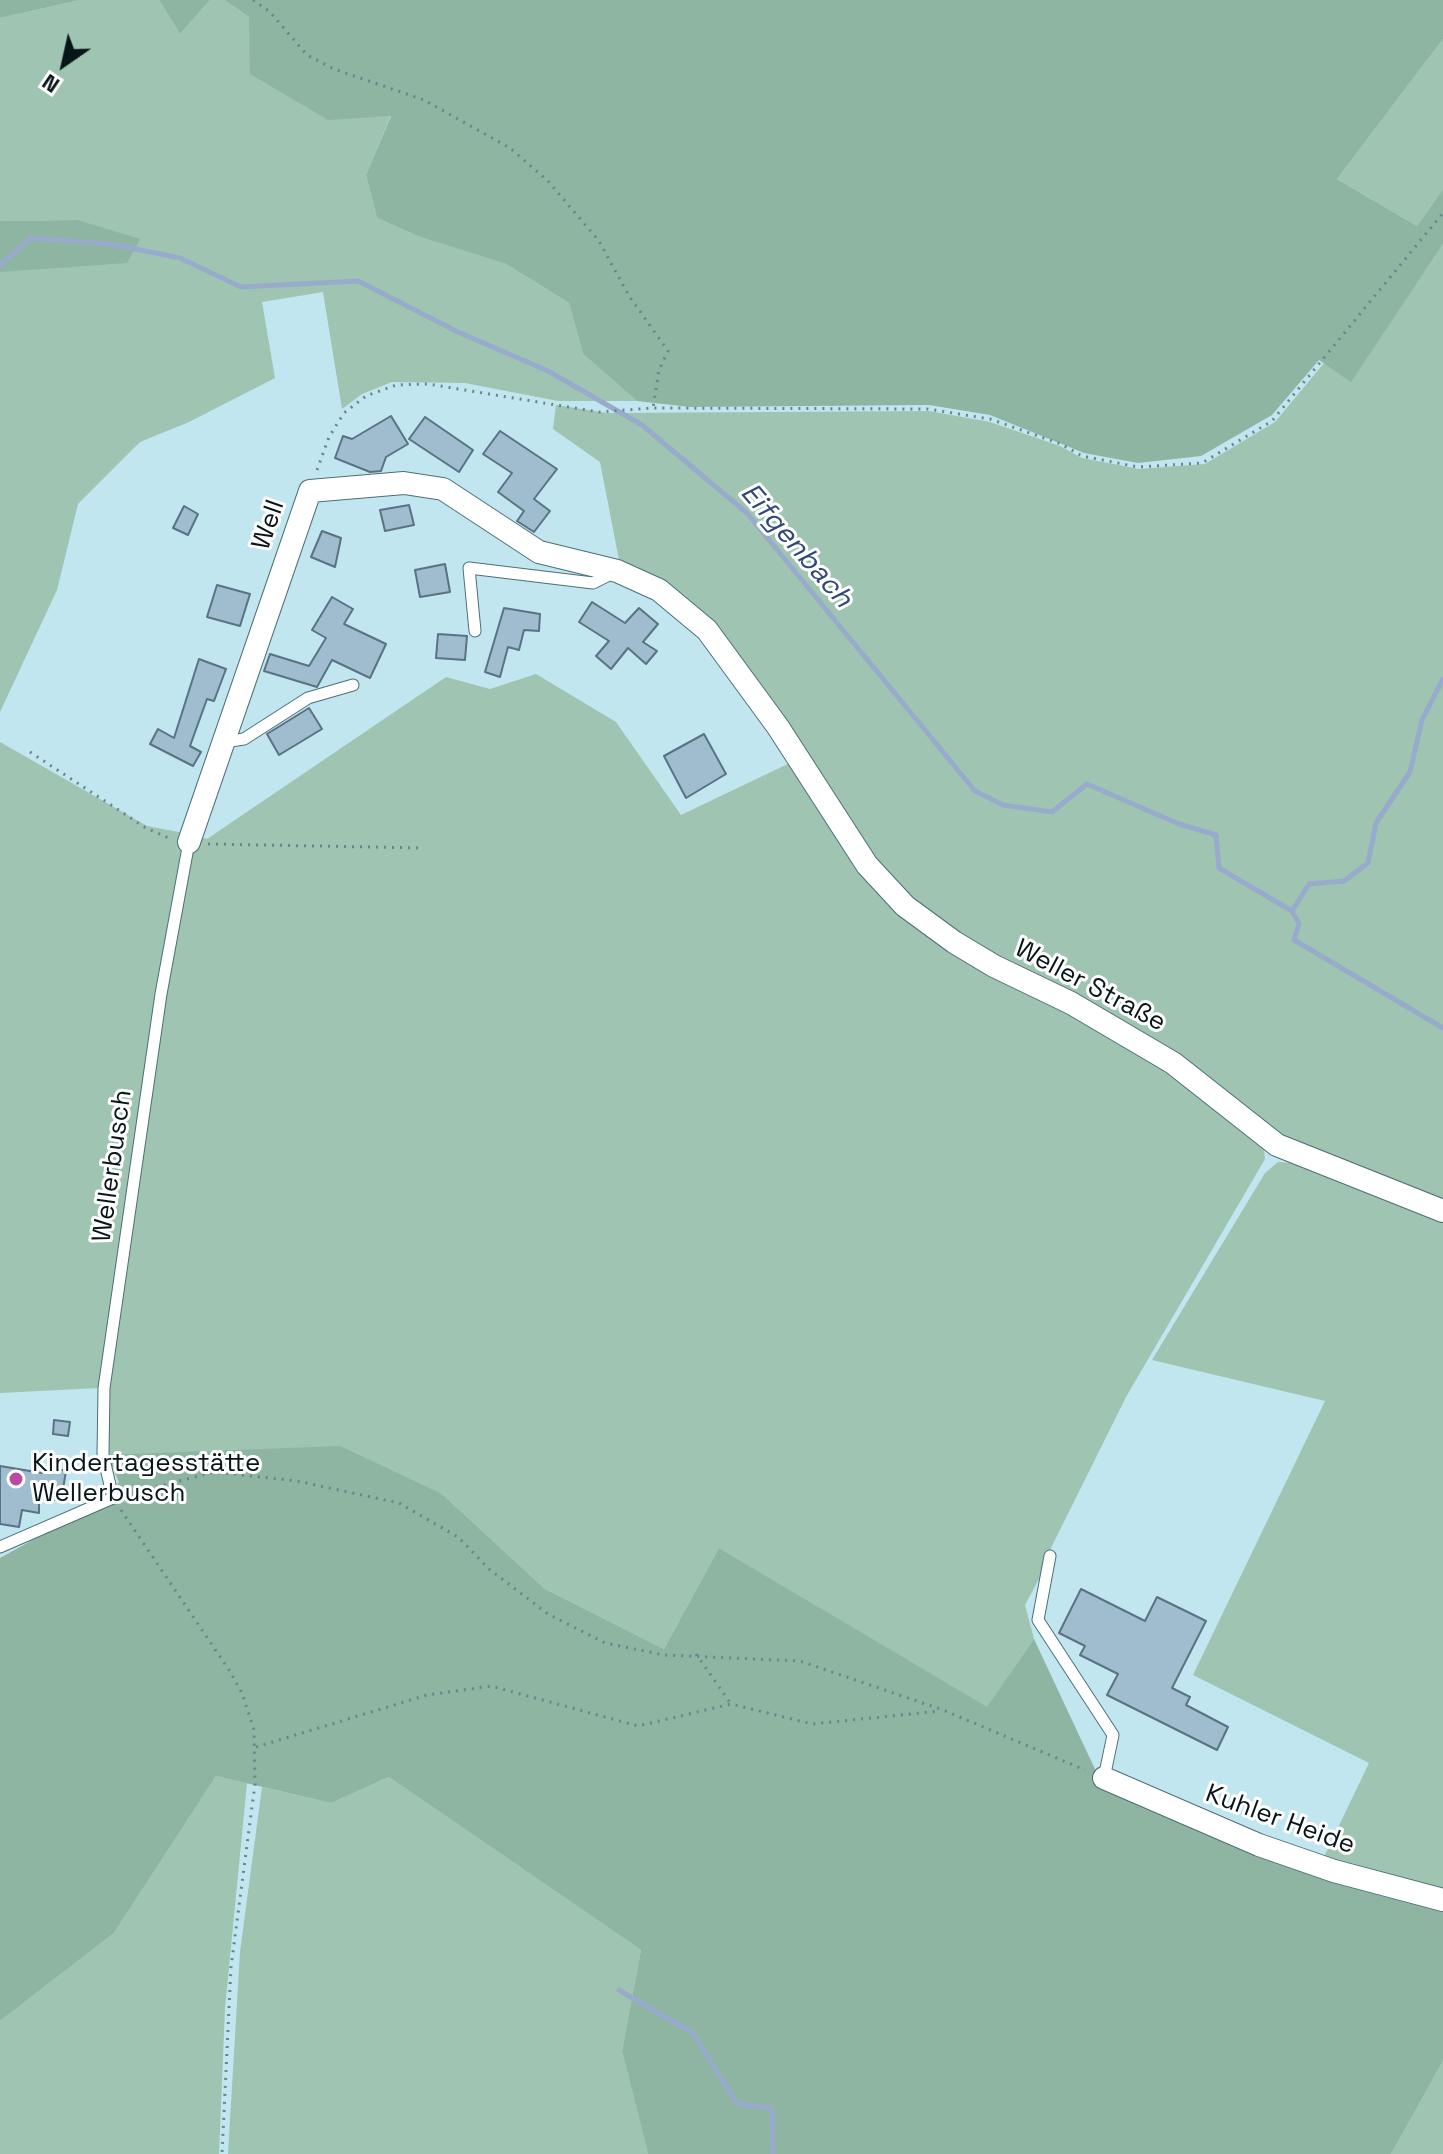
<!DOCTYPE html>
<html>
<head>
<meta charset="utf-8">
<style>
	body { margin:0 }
	#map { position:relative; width:1443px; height:2154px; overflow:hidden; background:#c1e6ef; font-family:"Space Grotesk",sans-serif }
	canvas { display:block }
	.north { position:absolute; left:24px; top:24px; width:80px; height:80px; -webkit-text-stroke:6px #fff; paint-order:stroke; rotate:214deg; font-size:22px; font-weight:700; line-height:32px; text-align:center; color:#091619 }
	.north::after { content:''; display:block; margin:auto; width:28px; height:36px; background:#091619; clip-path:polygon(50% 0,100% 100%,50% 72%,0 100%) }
</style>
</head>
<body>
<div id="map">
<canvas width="1443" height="2154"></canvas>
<div class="north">N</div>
</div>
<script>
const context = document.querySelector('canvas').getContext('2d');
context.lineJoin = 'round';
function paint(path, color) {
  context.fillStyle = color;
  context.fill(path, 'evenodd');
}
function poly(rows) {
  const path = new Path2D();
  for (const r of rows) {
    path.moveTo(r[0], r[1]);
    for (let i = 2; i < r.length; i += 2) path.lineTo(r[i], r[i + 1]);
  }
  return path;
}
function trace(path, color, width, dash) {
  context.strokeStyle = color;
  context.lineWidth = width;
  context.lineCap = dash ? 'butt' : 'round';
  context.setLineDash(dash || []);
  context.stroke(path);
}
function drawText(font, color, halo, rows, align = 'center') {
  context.font = font + ' "Space Grotesk",sans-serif';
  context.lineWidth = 6;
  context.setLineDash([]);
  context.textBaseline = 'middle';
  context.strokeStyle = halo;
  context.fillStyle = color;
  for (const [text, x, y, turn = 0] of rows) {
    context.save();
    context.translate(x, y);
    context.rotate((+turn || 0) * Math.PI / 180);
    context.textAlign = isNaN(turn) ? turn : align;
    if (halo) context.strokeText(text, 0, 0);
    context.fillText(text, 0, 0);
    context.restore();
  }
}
paint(poly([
	[80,0,159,0,180,34,210,0,224,0,391,115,366,175,377,218,420,237,506,264,569,303,583,354,637,401,558,401,465,383,392,382,362,394,342,409,323,292,262,302,275,378,189,422,140,442,78,504,57,590,0,712,0,272,13,270,77,220,0,221,0,18],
	[1443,39,1443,189,1417,226,1337,179],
	[1443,244,1443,1207,1282,1140,905,904,709,627,618,568,619,560,600,462,553,429,556,405,607,413,929,411,990,422,1060,446,1082,458,1139,469,1205,464,1275,422,1324,363,1351,381],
	[536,674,616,722,681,815,794,761,902,908,1170,1066,1263,1141,1265,1159,1126,1397,1047,1556,1047,1564,1025,1605,1034,1639,987,1708,719,1548,664,1649,545,1589,442,1494,107,1455,109,1385,165,995,194,835,207,839,446,677,490,689],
	[0,742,147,826,184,833,156,994,99,1388,0,1393],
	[1278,1162,1294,1163,1443,1217,1443,1898,1321,1863,1369,1763,1193,1675,1325,1401,1152,1360,1265,1173],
	[216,1776,247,1783,225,2008,219,2154,0,2154,0,2021,114,1933],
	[389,1777,641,1950,622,2051,648,2154,228,2154,240,1952,262,1787,331,1803],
	[1443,2061,1443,2154,1391,2154]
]), '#9fc4b1');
paint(poly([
	[0,0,80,0,0,18],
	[159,0,210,0,180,34],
	[224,0,1443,0,1443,39,1337,179,1417,226,1443,189,1443,244,1351,382,1319,360,1272,415,1201,456,1138,463,1084,453,990,415,929,405,690,407,637,401,583,354,569,303,506,264,420,237,377,218,366,175,391,116,328,120,250,74,249,17],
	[77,220,140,239,127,263,0,272,0,221],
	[340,1446,442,1494,545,1589,664,1649,719,1548,987,1707,1034,1639,1101,1782,1443,1902,1443,2061,1391,2154,648,2154,622,2051,641,1950,389,1777,331,1803,216,1776,114,1933,0,2021,0,1558,107,1499,119,1482,107,1455]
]), '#8db5a1');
trace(poly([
	[0,265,31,238,110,244,180,258,241,287,358,281,458,332,548,371,642,425,747,513,975,791,1003,805,1052,812,1087,784,1179,824,1216,835,1219,868,1292,911,1299,924,1294,940,1443,1028],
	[1292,911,1309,884,1344,881,1368,863,1376,823,1410,772,1422,720,1443,679],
	[619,1990,694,2034,737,2104,772,2108,773,2154]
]), '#99abcc', 5);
const building = poly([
	[391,416,408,444,386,457,381,471,370,472,335,458,343,436,352,439,391,416],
	[425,417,473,450,459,472,409,439,425,417],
	[500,431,557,469,534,499,550,511,534,532,517,521,524,511,498,492,512,473,483,454,500,431],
	[409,505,414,525,385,531,380,510,409,505],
	[184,506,198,514,188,535,173,528,184,506],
	[322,531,341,538,335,567,311,557,322,531],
	[445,564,450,592,420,597,415,570,445,564],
	[217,585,250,594,240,626,207,617,217,585],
	[332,597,353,609,344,624,386,644,370,678,332,660,317,687,264,671,270,654,309,666,326,638,312,630,332,597],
	[592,602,625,623,639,608,658,624,643,642,657,651,646,664,628,648,611,669,596,656,609,641,579,622,592,602],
	[504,608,540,614,539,631,524,630,519,650,508,647,500,677,485,672,504,608],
	[438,634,467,636,465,660,436,658,438,634],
	[199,659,226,669,214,701,207,699,190,746,201,752,193,766,150,744,158,729,174,738,199,659],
	[309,708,322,729,279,755,267,734,309,708],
	[704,734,726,774,686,798,664,756,704,734],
	[54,1420,70,1422,68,1436,53,1434,54,1420],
	[0,1466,42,1473,43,1466,66,1471,61,1501,39,1497,39,1513,22,1510,19,1527,0,1524,0,1466],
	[1081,1589,1145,1621,1157,1597,1206,1621,1172,1688,1190,1697,1186,1705,1228,1727,1217,1750,1107,1695,1118,1674,1080,1655,1085,1646,1059,1633,1081,1589]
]);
paint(building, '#a0bccf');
trace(building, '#597284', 2);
const service = poly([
	[475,631,469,568,593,583,613,573],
	[224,742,244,739,308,698,353,685],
	[0,1547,113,1498,103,1455,104,1388,161,994,189,842],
	[1050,1556,1038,1620,1113,1735,1104,1778]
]);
const minor = poly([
	[189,842,310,491,404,483,443,489,539,552,617,571,659,590,707,630,778,727,867,865,905,906,954,942,994,966,1071,1003,1173,1063,1277,1145,1443,1211],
	[1104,1778,1259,1845,1334,1871,1443,1900]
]);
trace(service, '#4d6f77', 13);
trace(minor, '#4d6f77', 24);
trace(poly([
	[253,0,269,11,307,55,334,69,424,100,510,148,548,181,599,241,629,296,668,351,659,370,653,408],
	[317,470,329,437,344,413,366,396,396,385,428,384,599,412,653,408,928,409,990,419,1061,444,1082,456,1138,467,1202,463,1272,421,1443,213],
	[30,752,146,828,169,838],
	[208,844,424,848],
	[125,1495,214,1472,297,1481,399,1503,458,1537,489,1569,548,1614,605,1643,664,1655,800,1661,943,1710,1085,1770],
	[121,1510,229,1670,242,1693,254,1730,255,1784,231,1967,222,2154],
	[696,1654,731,1704],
	[256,1747,427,1695,491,1686,638,1726,731,1704,812,1724,940,1711]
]), '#6b848b', 3, [2, 6]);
trace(service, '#fff', 11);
trace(minor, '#fff', 22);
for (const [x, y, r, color] of [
	[16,1479,8,"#bd489f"]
]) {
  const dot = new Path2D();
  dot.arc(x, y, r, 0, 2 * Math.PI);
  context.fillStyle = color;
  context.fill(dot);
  trace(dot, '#fff', 3);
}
drawText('26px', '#091619', '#fff', [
	["Well",269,525,-71],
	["Weller Straße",1090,986,28],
	["Wellerbusch",113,1166,-82],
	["Kuhler Heide",1280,1820,20]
]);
drawText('26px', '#091619', '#fff', [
	["Kindertagesstätte",32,1464],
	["Wellerbusch",32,1494]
], 'left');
drawText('italic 28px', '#314775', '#fff', [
	["Eifgenbach",796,546,49]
]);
</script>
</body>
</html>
